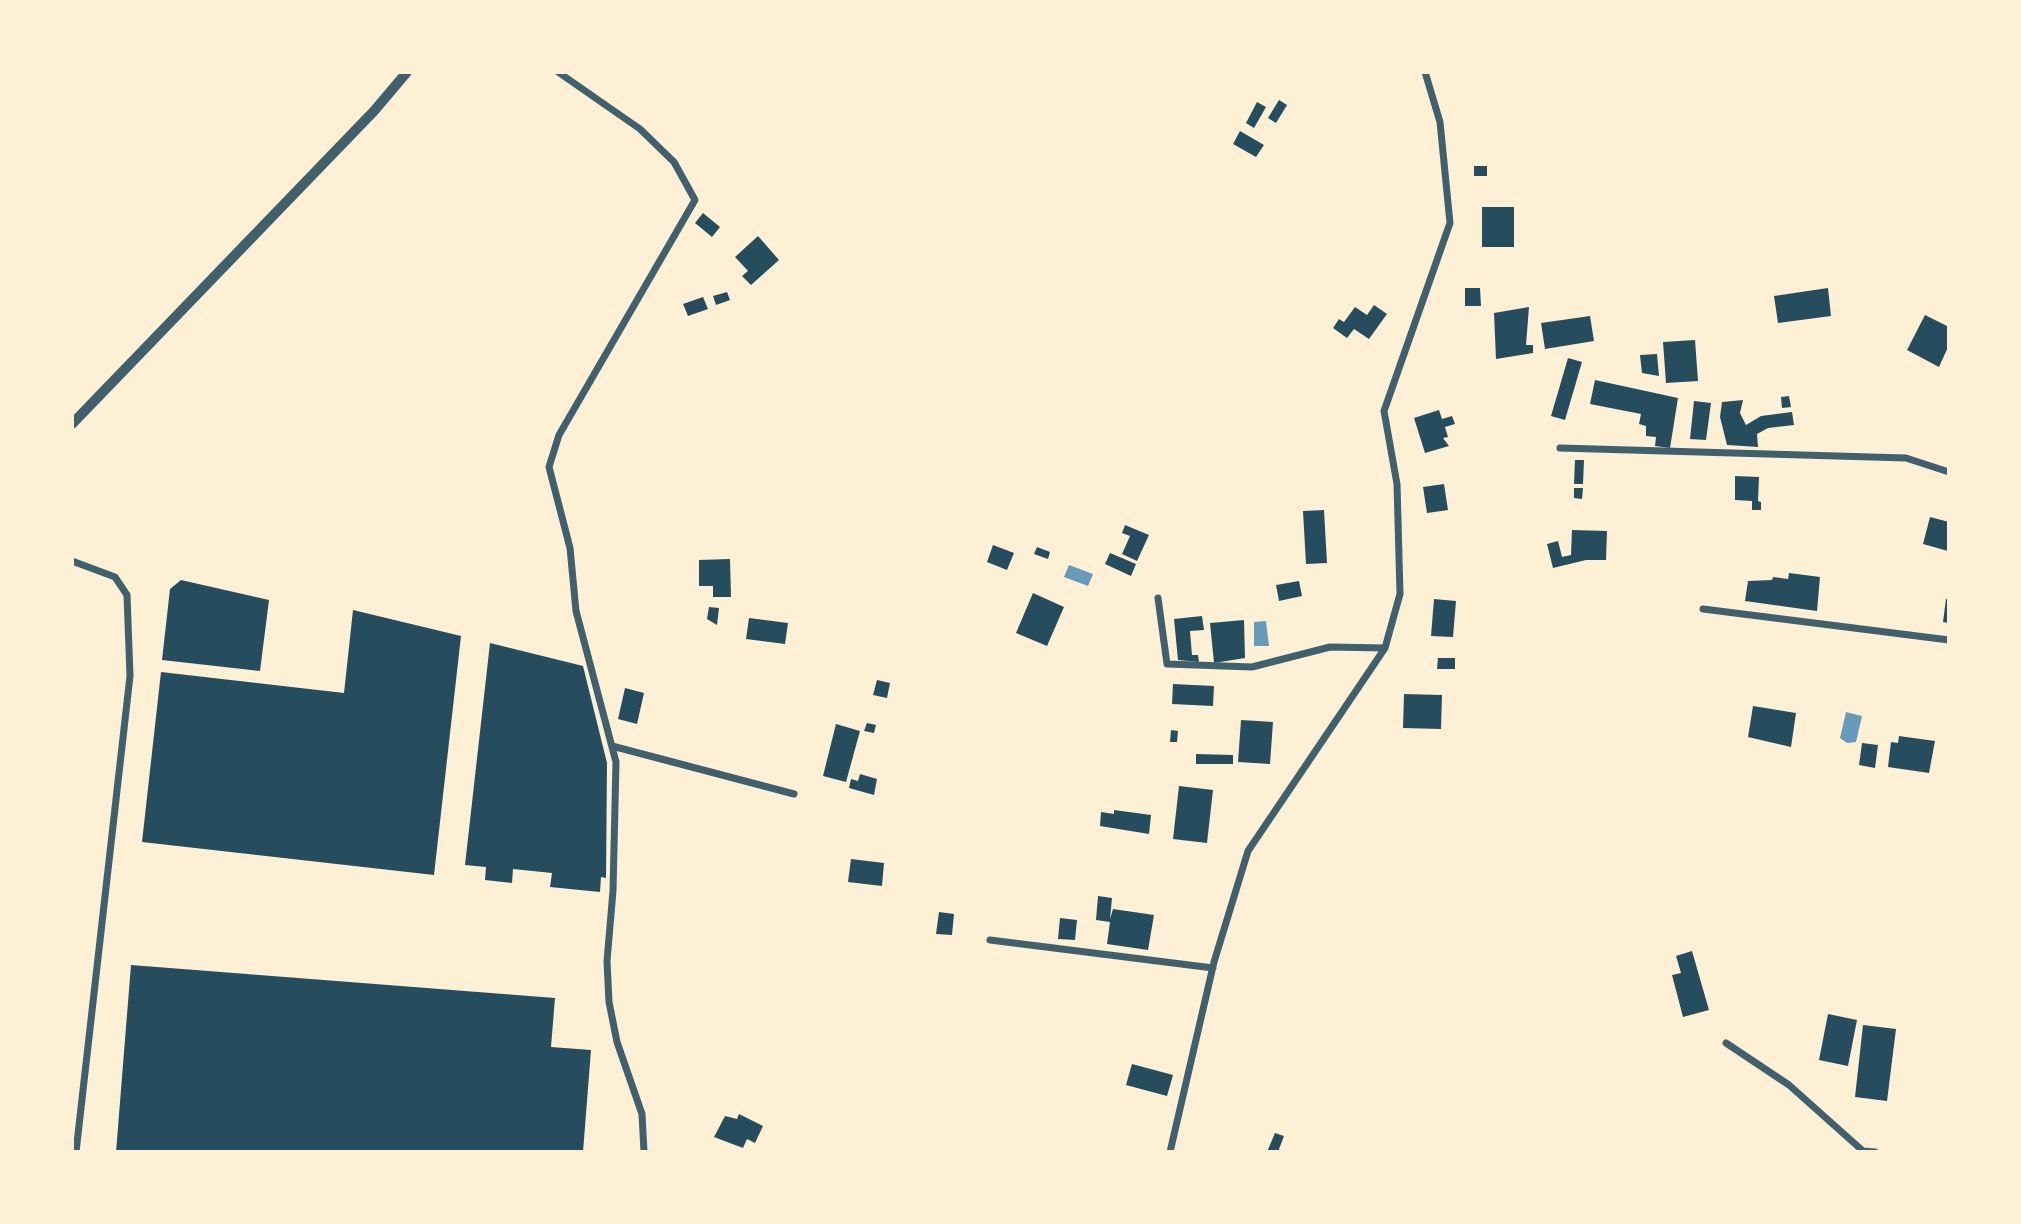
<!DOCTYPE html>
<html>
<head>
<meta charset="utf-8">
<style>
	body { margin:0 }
	#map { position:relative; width:2021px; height:1224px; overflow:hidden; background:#fdf0d5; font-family:Raleway,sans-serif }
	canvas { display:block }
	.frame { position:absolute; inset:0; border:74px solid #fdf0d5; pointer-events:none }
</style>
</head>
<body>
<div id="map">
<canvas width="2021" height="1224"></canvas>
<div class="frame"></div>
</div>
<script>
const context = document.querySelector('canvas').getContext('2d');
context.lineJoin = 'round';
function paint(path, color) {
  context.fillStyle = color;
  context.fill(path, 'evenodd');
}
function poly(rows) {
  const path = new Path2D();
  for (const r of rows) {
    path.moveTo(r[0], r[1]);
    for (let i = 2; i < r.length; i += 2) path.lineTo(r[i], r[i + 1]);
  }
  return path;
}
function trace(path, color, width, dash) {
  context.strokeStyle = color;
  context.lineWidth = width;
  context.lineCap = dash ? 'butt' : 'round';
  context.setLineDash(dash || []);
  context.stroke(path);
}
paint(poly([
	[1069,565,1093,574,1088,586,1064,577],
	[1266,621,1269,646,1254,646,1254,622],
	[1846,712,1862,716,1856,742,1847,743,1840,738]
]), '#669bbc');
paint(poly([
	[1279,100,1287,105,1276,123,1268,118],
	[1257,102,1266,107,1254,128,1246,123],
	[1240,131,1264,145,1256,157,1233,144],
	[1474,166,1487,166,1487,176,1474,176],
	[1482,207,1514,207,1514,247,1482,247],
	[703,213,720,227,712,237,695,223],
	[758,236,779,260,751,285,742,276,748,271,735,257],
	[1465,288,1480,288,1481,306,1465,306],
	[1828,288,1831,316,1778,323,1774,296],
	[727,292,730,300,716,305,713,296],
	[703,297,708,309,688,316,683,304],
	[1374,305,1387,314,1369,339,1354,329,1347,338,1333,328,1339,319,1344,322,1355,307,1367,315],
	[1529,307,1526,345,1533,345,1533,353,1496,359,1494,313],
	[1925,315,1949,327,1949,345,1939,367,1907,350],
	[1590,316,1594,341,1545,349,1541,323],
	[1695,340,1698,381,1666,383,1663,342],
	[1657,354,1659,376,1642,373,1640,355],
	[1568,358,1582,362,1565,420,1551,416],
	[1595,380,1678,398,1670,448,1655,446,1656,437,1646,436,1646,426,1639,424,1641,414,1590,404],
	[1789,396,1791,407,1782,408,1781,397],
	[1743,400,1740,413,1746,425,1761,416,1792,412,1794,425,1768,428,1757,434,1758,447,1727,445,1720,417,1722,402],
	[1694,401,1711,403,1706,440,1690,439],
	[1439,410,1442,419,1452,416,1455,424,1445,427,1448,437,1443,438,1449,446,1425,453,1414,418],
	[1575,460,1584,460,1583,484,1574,484],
	[1735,476,1759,477,1758,501,1761,502,1761,510,1752,510,1752,501,1735,500],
	[1444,484,1448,510,1427,513,1423,487],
	[1574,488,1583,488,1582,499,1574,498],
	[1324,510,1327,563,1306,564,1303,511],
	[1930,517,1949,522,1948,551,1923,544],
	[1125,525,1149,535,1137,561,1122,554,1130,536,1122,533],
	[1572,530,1607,531,1606,560,1586,560,1553,568,1547,544,1558,541,1562,557,1571,555],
	[993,545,1014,553,1007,570,987,562],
	[1037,547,1050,552,1048,559,1034,554],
	[1110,553,1136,564,1131,576,1105,564],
	[730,559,731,597,713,597,713,586,699,586,699,560],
	[1789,573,1820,577,1817,611,1745,601,1748,581,1772,580,1773,577,1788,579],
	[181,580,269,600,260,671,162,660,170,589],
	[1299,581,1302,596,1279,601,1276,585],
	[1033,593,1064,607,1047,646,1016,633],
	[1434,599,1456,601,1453,637,1431,636],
	[1946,599,1949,599,1949,623,1943,622],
	[709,607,719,608,717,625,707,619],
	[353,610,461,636,434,875,142,842,161,672,344,693],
	[1202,616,1204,630,1190,631,1192,655,1198,655,1199,662,1178,660,1174,619],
	[749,618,788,623,785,644,746,639],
	[1244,620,1245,658,1214,663,1210,623],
	[490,643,583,666,607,763,606,878,601,877,600,892,550,887,552,873,513,869,512,883,485,880,486,867,465,865],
	[1438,658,1455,658,1455,669,1437,669],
	[877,680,890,683,887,698,873,695],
	[1173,684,1214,686,1213,706,1172,704],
	[625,688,644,693,637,724,618,719],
	[1404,694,1442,695,1441,729,1403,728],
	[1753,706,1796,713,1791,747,1748,737],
	[1241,720,1273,722,1270,764,1238,762],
	[867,723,876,725,874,733,864,731],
	[836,724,860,731,846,782,823,776],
	[1171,730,1178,731,1177,742,1170,742],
	[1899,736,1935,741,1929,773,1888,767,1891,742,1898,743],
	[1862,743,1878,745,1875,768,1859,765],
	[1196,754,1233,755,1233,764,1196,764],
	[860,774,877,779,874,795,849,788,851,779,858,781],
	[1179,786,1213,790,1207,843,1173,839],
	[1114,810,1151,815,1149,834,1100,826,1101,812,1114,814],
	[851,859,884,863,882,886,848,882],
	[1098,896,1112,898,1110,919,1113,909,1154,915,1148,950,1107,944,1110,922,1096,920],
	[939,912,954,914,952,935,936,934],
	[1060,918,1077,920,1075,940,1058,939],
	[1692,951,1709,1010,1683,1017,1672,975,1681,973,1676,956],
	[131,965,555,998,551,1047,591,1050,583,1152,116,1152],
	[1828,1014,1857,1020,1848,1066,1819,1060],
	[1863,1025,1896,1029,1887,1101,1855,1097],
	[1132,1064,1173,1075,1167,1096,1126,1085],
	[739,1114,763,1126,755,1143,747,1139,743,1148,714,1137,725,1116,737,1119],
	[1275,1133,1284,1136,1278,1152,1267,1152]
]), '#264d5e');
trace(poly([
	[558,72,640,129,674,162,695,200,559,435,549,467,570,548,576,611,616,762,613,891,607,961,609,1002,617,1042,642,1114,644,1152],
	[1560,448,1906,458,1949,472],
	[72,561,115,577,127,595,130,676,76,1152],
	[1158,598,1167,664,1252,667,1330,647,1385,648],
	[1703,609,1949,640],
	[612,746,794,794],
	[990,940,1213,968],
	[1726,1043,1789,1085,1863,1151,1875,1152],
	[1170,1152,1214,962,1248,851,1385,648,1400,594,1397,484,1384,411,1450,223,1440,122,1425,72]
]), '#3f606c', 7);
trace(poly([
	[72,424,374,111,407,72]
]), '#3f606c', 10);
</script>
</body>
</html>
